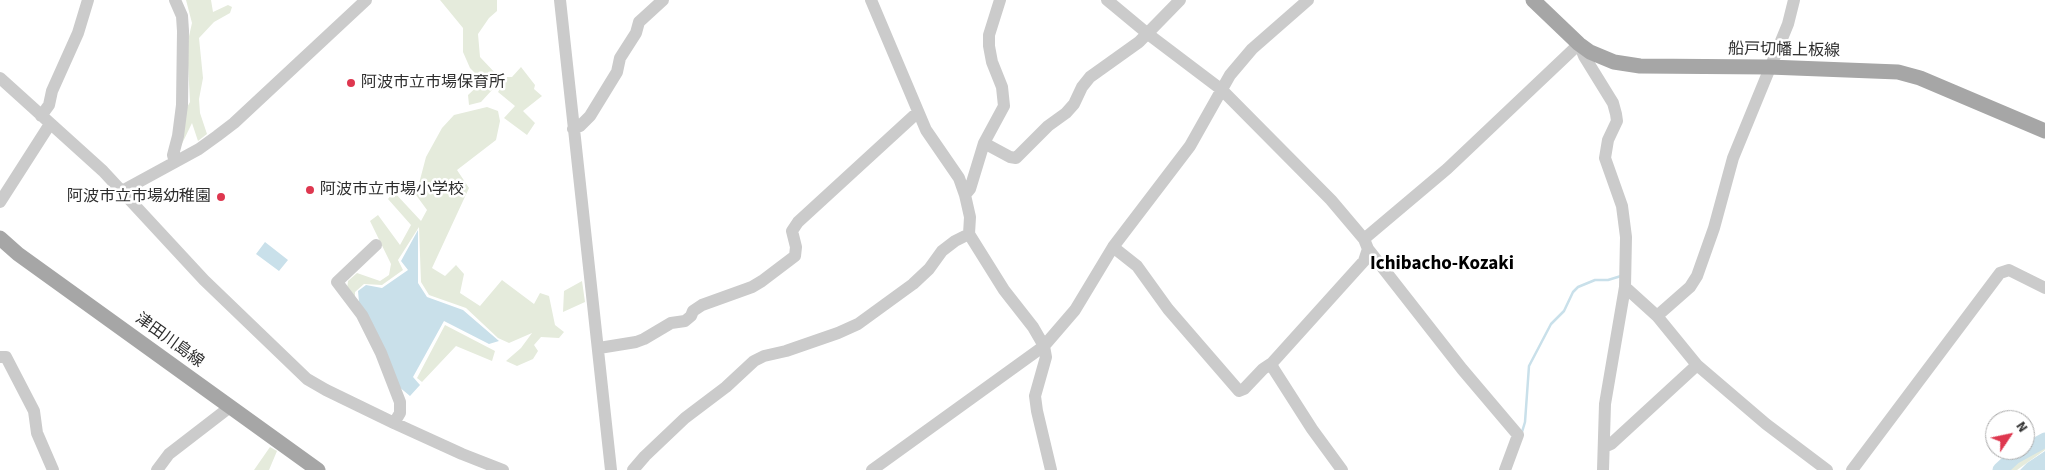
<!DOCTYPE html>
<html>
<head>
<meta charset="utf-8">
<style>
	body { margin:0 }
	#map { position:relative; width:2045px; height:470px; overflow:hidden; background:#fff; font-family:"Source Sans 3",sans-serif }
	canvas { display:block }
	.north { position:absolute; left:1985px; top:410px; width:50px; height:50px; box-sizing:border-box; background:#fff; border:1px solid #ababab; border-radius:50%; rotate:56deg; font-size:14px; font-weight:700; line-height:20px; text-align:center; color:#2e2e2e }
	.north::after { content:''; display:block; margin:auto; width:18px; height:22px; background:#de374f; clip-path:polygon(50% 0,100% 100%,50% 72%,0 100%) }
</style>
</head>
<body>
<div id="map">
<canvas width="2045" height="470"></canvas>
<div class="north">N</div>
</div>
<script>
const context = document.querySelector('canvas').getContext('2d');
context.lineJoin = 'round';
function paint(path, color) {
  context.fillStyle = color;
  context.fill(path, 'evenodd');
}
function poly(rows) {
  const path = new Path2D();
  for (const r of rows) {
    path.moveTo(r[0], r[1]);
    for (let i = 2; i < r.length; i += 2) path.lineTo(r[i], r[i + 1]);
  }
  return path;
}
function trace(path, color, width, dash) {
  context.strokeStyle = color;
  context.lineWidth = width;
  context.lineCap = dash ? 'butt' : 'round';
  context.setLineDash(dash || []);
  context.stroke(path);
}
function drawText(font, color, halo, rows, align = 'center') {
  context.font = font + ' "Source Sans 3","Noto Sans JP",sans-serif';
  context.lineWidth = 5;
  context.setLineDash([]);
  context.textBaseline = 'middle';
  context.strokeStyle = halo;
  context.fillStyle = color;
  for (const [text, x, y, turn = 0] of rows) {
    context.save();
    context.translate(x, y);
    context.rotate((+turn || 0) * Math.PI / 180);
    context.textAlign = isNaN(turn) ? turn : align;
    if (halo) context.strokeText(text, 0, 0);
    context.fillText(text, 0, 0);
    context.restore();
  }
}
paint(poly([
	[186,0,211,0,213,12,228,5,232,7,230,13,214,22,199,38,203,78,199,99,200,113,207,134,198,141,192,123,178,152,184,113,190,102,187,45,192,23],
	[440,0,497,0,497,11,489,18,478,34,480,57,498,76,492,90,481,102,469,105,468,95,483,81,470,68,463,52,463,28],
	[521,67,535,85,534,89,542,96,523,111,535,123,527,135,504,118,515,106,498,92,507,77,512,77],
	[487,107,498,111,500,121,496,140,457,170,469,188,432,268,445,276,456,265,464,274,460,293,480,306,502,280,534,304,540,293,549,296,555,325,564,332,559,338,541,337,534,345,538,351,533,359,517,366,506,361,521,348,532,333,509,343,498,338,466,308,429,295,421,282,419,227,398,260,403,270,382,285,364,284,355,292,355,302,347,290,348,281,357,273,380,281,389,275,391,264,370,221,378,215,400,245,411,225,388,199,394,192,421,221,427,210,416,195,426,157,442,128,454,115],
	[582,281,585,302,563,312,564,291],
	[445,325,495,351,492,361,456,346,422,382,417,378],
	[270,447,277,451,269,470,254,470],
	[2045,447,2045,450,2017,470,2004,470,2014,460,2030,451,2035,453]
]), '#e5ebdc');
paint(poly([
	[418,230,418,283,427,297,463,310,499,341,489,344,444,321,413,377,420,385,410,396,398,386,359,302,358,291,366,285,382,288,408,270,401,261],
	[265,242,288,260,279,271,256,254],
	[2045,451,2045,470,2020,470,2027,463]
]), '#c9e0ea');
trace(poly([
	[1522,432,1525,422,1529,366,1551,324,1564,311,1573,292,1578,287,1595,280,1608,280,1621,276]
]), '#c9e0ea', 2.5);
trace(poly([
	[2000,470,2014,457,2045,440]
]), '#c9e0ea', 15);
trace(poly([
	[560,0,611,470],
	[871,0,926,130,959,178,965,195,970,217,969,234,1004,290,1033,327,1044,346,1046,357,1035,396,1037,411,1051,470],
	[1107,0,1148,34,1222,90,1331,200,1364,239,1368,249,1462,369,1518,435,1505,470],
	[0,78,103,171,204,280,307,379,326,390,394,423,462,454,503,470],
	[41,116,49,105,52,91,78,33,88,0],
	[573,129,580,126,590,116,617,72,620,58,636,33,639,22,663,0],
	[984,143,1010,157,1016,158,1048,126,1066,113,1074,104,1082,87,1090,77,1139,42,1180,0],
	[175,162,173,155,178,136,182,105,183,31,182,16,175,0],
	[122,191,199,149,217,136,234,123,366,0],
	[965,195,970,189,984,143,1004,106,1002,87,992,62,989,46,989,35,1000,0],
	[0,202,50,124],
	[1364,239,1447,169,1579,44,1584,56,1613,103,1616,114,1617,121,1608,140,1605,158,1622,206,1626,237,1625,287,1605,404,1603,470],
	[376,245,337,282,362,315,381,353,400,402,400,413,394,423],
	[1113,247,1137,266,1168,309,1239,391,1244,389,1263,369,1272,363,1364,261,1368,249],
	[1625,287,1657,316,1697,365,1766,424,1827,470],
	[1657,316,1690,287,1697,276,1714,228,1733,158,1788,24,1794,0],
	[599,348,636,342,644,339,671,323,685,321,691,316,693,311,702,305,752,287,762,281,795,256,796,247,792,231,798,222,918,112],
	[0,357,6,357,34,411,37,433,53,470],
	[1272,363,1273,368,1312,429,1342,470],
	[1604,447,1611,444,1697,365],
	[157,470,169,454,230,407],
	[633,470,645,456,685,418,726,387,754,361,764,356,786,351,838,333,858,324,913,284,929,269,942,251,955,241,969,234],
	[872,470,1044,346,1075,310,1113,247,1190,146,1230,75,1252,49,1308,0],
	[1852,470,2000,273,2009,270,2045,288]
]), '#cbcbcb', 12);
trace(poly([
	[1533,0,1579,44,1590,52,1614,62,1640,66,1769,67,1898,72,1920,78,2045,131],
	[0,238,18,254,318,470]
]), '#a6a6a6', 15);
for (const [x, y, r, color] of [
	[351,83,5,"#de374f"],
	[310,190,5,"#de374f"],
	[221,197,5,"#de374f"]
]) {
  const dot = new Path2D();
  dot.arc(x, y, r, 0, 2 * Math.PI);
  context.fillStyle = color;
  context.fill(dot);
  trace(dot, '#fff', 2);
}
drawText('16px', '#2e2e2e', '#fff', [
	["船戸切幡上板線",1784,51,1],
	["津田川島線",169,341,36]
]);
drawText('16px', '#2e2e2e', '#fff', [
	["阿波市立市場保育所",361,83],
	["阿波市立市場小学校",320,190],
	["阿波市立市場幼稚園",211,197,"right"]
], 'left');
drawText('bold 19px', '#000', '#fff', [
	["Ichibacho-Kozaki",1442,265]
]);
</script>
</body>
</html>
